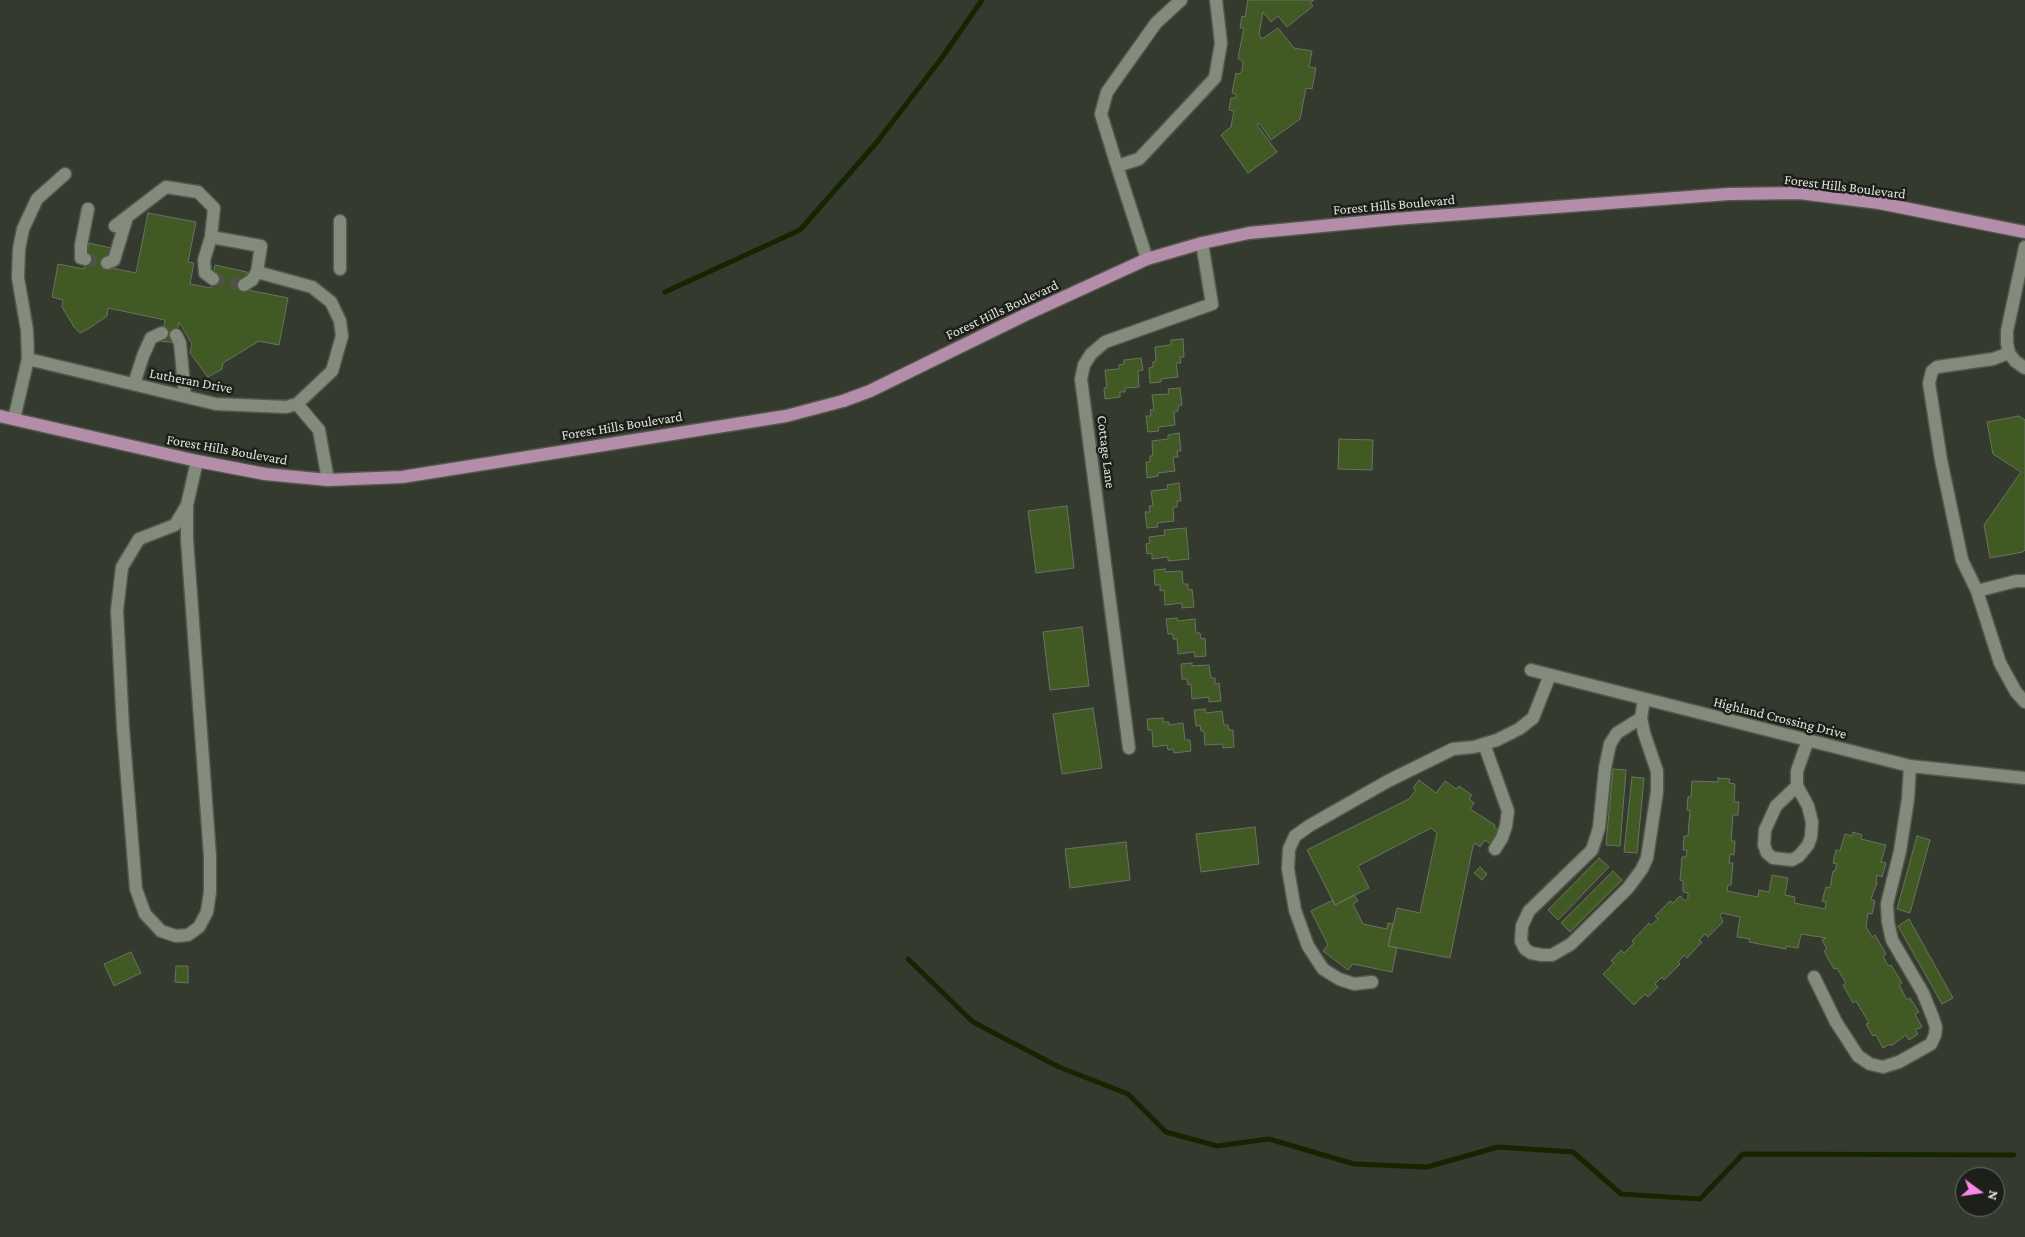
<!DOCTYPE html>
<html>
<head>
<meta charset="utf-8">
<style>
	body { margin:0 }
	#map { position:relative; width:2025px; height:1237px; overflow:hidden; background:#343a2d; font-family:"Crimson Pro",serif }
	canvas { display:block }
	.north { position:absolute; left:1955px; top:1167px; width:50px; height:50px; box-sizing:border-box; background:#1d201a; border:1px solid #6b6e67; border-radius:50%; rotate:104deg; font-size:14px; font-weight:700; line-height:20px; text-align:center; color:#dfe3db }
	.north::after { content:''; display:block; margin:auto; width:18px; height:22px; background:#f888ea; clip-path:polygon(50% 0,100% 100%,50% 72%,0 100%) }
</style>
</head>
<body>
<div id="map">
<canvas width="2025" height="1237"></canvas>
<div class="north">N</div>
</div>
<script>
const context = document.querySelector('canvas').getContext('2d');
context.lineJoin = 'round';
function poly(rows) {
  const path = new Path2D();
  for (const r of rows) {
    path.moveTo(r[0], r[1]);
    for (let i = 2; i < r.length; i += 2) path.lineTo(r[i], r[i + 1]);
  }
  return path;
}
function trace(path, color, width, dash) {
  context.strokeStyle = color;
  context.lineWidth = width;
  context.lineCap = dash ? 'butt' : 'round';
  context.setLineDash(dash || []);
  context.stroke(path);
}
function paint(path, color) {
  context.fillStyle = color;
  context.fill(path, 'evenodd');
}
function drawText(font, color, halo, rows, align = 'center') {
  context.font = font + ' "Crimson Pro",serif';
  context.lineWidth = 5;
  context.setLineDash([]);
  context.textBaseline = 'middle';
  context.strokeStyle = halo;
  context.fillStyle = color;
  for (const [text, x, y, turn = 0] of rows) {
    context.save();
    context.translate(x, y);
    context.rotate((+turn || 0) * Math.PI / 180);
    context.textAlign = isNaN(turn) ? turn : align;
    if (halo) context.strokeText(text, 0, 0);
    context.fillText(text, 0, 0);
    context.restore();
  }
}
trace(poly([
	[665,292,800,230,877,142,941,59,982,0],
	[908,959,973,1022,1059,1067,1128,1094,1166,1132,1217,1146,1269,1139,1354,1164,1427,1167,1498,1147,1573,1152,1621,1194,1700,1199,1743,1154,2014,1155]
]), '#152500', 5);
const building = poly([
	[1248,0,1314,0,1310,3,1313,6,1287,27,1278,16,1271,22,1263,12,1259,34,1262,39,1278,28,1294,48,1312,51,1309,67,1316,68,1312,89,1306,88,1300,119,1271,140,1259,123,1257,125,1277,152,1248,173,1221,135,1232,126,1231,126,1234,111,1229,110,1231,98,1236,98,1236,94,1232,93,1236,73,1239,74,1242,71,1243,62,1238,58,1244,28,1240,28,1242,16,1245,17,1248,0],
	[148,213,196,222,188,262,194,263,190,284,211,288,215,265,247,272,243,289,288,298,279,345,259,341,223,363,222,369,208,377,190,353,192,344,179,322,175,343,161,341,165,320,108,308,107,316,88,329,80,333,74,327,62,307,63,300,52,297,58,264,84,269,89,243,111,248,107,267,136,273,148,213],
	[1183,339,1184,357,1180,357,1181,363,1176,363,1178,377,1161,379,1161,382,1150,383,1149,368,1153,367,1153,362,1156,361,1155,347,1171,345,1171,340,1183,339],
	[1141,358,1143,370,1138,371,1139,387,1125,388,1125,392,1120,392,1120,397,1105,399,1104,388,1107,387,1105,370,1119,369,1119,365,1124,364,1124,360,1141,358],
	[1180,388,1182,405,1178,406,1178,411,1174,412,1175,425,1158,427,1159,431,1148,432,1146,416,1151,416,1150,410,1154,410,1152,395,1169,394,1168,389,1180,388],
	[2019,416,2025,420,2025,550,2023,552,1990,558,1984,525,2021,472,1993,454,1987,422,2019,416],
	[1179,433,1181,451,1177,451,1178,457,1173,457,1175,471,1158,473,1158,476,1147,478,1146,462,1150,462,1150,456,1153,456,1152,441,1168,439,1168,435,1179,433],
	[1339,439,1373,440,1372,470,1338,469,1339,439],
	[1179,483,1181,501,1177,501,1177,507,1173,507,1174,521,1157,523,1158,527,1147,528,1145,512,1150,512,1149,506,1153,506,1151,491,1168,489,1167,485,1179,483],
	[1067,506,1074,568,1036,573,1028,511,1067,506],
	[1186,528,1189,559,1168,561,1168,557,1152,559,1152,553,1147,554,1146,544,1150,543,1149,537,1165,535,1164,530,1186,528],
	[1165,569,1165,572,1182,571,1183,584,1188,584,1188,590,1192,589,1194,607,1182,608,1182,603,1165,605,1164,590,1160,591,1160,585,1155,585,1154,570,1165,569],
	[1177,618,1178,621,1195,619,1196,633,1200,633,1201,639,1205,638,1206,656,1195,657,1194,652,1178,654,1177,639,1173,639,1173,634,1168,634,1166,619,1177,618],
	[1082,627,1089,686,1050,690,1043,632,1082,627],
	[1192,663,1192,666,1209,665,1211,678,1215,678,1215,684,1219,683,1221,701,1209,702,1209,697,1192,699,1191,684,1188,685,1187,679,1182,679,1181,664,1192,663],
	[1093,708,1102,768,1062,774,1053,714,1093,708],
	[1205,709,1206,713,1222,711,1224,725,1228,725,1229,730,1233,730,1234,747,1223,748,1222,744,1205,745,1204,731,1201,731,1200,725,1196,726,1194,710,1205,709],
	[1163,718,1163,722,1169,722,1169,725,1183,723,1185,740,1190,740,1191,751,1174,753,1173,749,1168,750,1167,745,1153,747,1152,730,1148,730,1147,719,1163,718],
	[1613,769,1626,770,1620,846,1606,845,1613,769],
	[1632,777,1644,778,1637,853,1624,852,1632,777],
	[1718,778,1730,779,1729,783,1735,784,1734,802,1739,802,1738,815,1733,815,1731,841,1735,841,1734,855,1730,854,1729,863,1733,863,1731,885,1728,885,1727,891,1758,897,1759,890,1769,892,1772,875,1788,878,1785,895,1795,897,1794,903,1825,909,1826,902,1822,901,1826,887,1830,888,1833,871,1835,871,1837,864,1833,863,1836,850,1840,851,1845,834,1852,836,1853,832,1862,835,1861,839,1886,845,1881,862,1886,863,1882,877,1877,875,1876,883,1877,883,1871,899,1875,901,1872,914,1868,913,1866,927,1872,937,1875,935,1886,954,1883,956,1888,966,1891,965,1902,983,1899,985,1907,1000,1910,998,1919,1012,1915,1014,1922,1027,1915,1030,1918,1034,1909,1040,1906,1035,1891,1046,1890,1044,1883,1048,1876,1035,1873,1036,1866,1024,1869,1023,1856,1001,1853,1003,1843,985,1846,983,1837,968,1834,969,1824,951,1827,949,1822,940,1826,938,1801,934,1798,948,1786,946,1786,949,1749,942,1750,939,1737,937,1740,917,1722,913,1720,915,1723,922,1708,937,1705,934,1699,940,1702,942,1687,958,1684,955,1678,962,1680,964,1664,980,1662,977,1655,984,1658,987,1648,997,1645,994,1634,1005,1603,974,1614,963,1611,961,1621,950,1624,953,1634,943,1632,941,1649,923,1651,925,1658,919,1655,916,1670,901,1673,903,1680,896,1685,901,1688,898,1688,893,1683,892,1683,881,1680,880,1682,857,1686,857,1687,850,1683,850,1684,836,1688,836,1690,810,1687,810,1688,797,1691,797,1692,781,1718,782,1718,778],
	[1419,780,1436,793,1445,781,1456,789,1459,786,1472,795,1469,799,1474,803,1470,809,1495,825,1494,827,1501,832,1492,845,1485,840,1480,847,1475,843,1473,846,1450,958,1388,946,1397,908,1420,913,1437,833,1431,828,1358,866,1369,888,1335,905,1307,850,1409,799,1416,790,1413,788,1419,780],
	[1255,827,1259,864,1201,872,1196,834,1255,827],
	[1917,836,1930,840,1910,913,1897,909,1917,836],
	[1126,842,1130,880,1070,888,1065,849,1126,842],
	[1599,858,1609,867,1558,920,1548,910,1599,858],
	[1480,867,1487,874,1482,880,1474,873,1480,867],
	[1613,871,1622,880,1570,932,1561,923,1613,871],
	[1354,895,1358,901,1353,904,1363,924,1387,929,1388,923,1393,924,1388,946,1397,948,1392,972,1353,964,1348,970,1323,951,1328,945,1311,911,1333,900,1335,905,1354,895],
	[1909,919,1953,998,1942,1004,1898,926,1909,919],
	[131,952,141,973,114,986,104,964,131,952],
	[176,966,188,966,188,983,175,982,176,966]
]);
paint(building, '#415923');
trace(building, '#6b7264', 1);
trace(poly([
	[85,259,107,263],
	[213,279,244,285]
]), '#4e5347', 12, [12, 6]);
const minor = poly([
	[1117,166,1101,114,1107,92,1156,23,1181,0],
	[340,221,340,269],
	[115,226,166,187,198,192,214,208,211,237,261,246,257,272,252,280,244,285],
	[211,237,204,260,205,273,213,279],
	[2025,247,2007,331,2007,343,2009,353,2015,361,2025,368],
	[85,259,81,258,81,245,88,209],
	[1147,259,1117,166,1139,159,1215,78,1221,43,1216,0],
	[107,263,114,260,127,217],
	[176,335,180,343,185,396],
	[2009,353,1993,359,1937,367,1932,371,1929,383,1941,460,1962,560,1977,591,2000,663,2016,692,2025,702],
	[28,359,216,404,286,407,297,404,332,371,342,336,340,321,331,302,312,287,257,272],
	[134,384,143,356,151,338,162,333],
	[297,404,319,430,328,480],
	[14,419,28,359,27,330,18,278,19,249,23,229,37,199,65,174],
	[187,505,187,540,210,856,210,892,207,912,199,927,188,935,176,936,161,931,145,914,136,889,123,728,117,611,122,567,139,539,175,525,187,505,197,461],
	[1977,591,2016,581,2025,581],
	[1531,670,1910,766,2025,778],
	[1641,718,1617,733,1610,744,1605,768,1599,828,1592,850,1529,911,1522,926,1521,941,1525,949,1531,953,1542,955,1552,955,1571,944,1628,888,1642,869,1647,858,1657,792,1657,771,1644,733,1641,718,1644,699],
	[1484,744,1508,811,1506,826,1502,838,1495,849],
	[1129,748,1081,379,1084,365,1091,354,1105,342,1212,304,1202,243],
	[1797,786,1776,806,1765,830,1764,845,1767,853,1773,858,1792,860,1799,856,1808,845,1811,837,1812,822,1808,806,1797,786,1797,771,1808,740],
	[1814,977,1836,1022,1858,1056,1870,1064,1883,1067,1899,1062,1931,1044,1935,1035,1936,1027,1933,1018,1923,993,1892,940,1888,922,1887,904,1900,851,1908,799,1910,766],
	[1372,982,1354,984,1339,979,1323,969,1308,946,1295,910,1288,869,1289,849,1295,836,1309,826,1388,781,1453,749,1474,747,1497,740,1519,729,1533,718,1550,675]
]);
const major = poly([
	[0,416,197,461,265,474,328,480,402,477,786,416,843,401,870,391,1025,315,1147,259,1202,243,1249,233,1395,219,1729,194,1799,193,1879,203,2025,232]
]);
trace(minor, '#53574c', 15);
trace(major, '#53574c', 15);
trace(minor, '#838b7c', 12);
trace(major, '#b38daa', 12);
drawText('14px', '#dfe3db', '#1d201a', [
	["Forest Hills Boulevard",1845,187,7],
	["Forest Hills Boulevard",1394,205,-5],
	["Forest Hills Boulevard",1002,310,-25],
	["Lutheran Drive",191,381,11],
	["Forest Hills Boulevard",622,426,-9],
	["Forest Hills Boulevard",227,450,10],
	["Cottage Lane",1106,452,83],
	["Highland Crossing Drive",1780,718,14]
]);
</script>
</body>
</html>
